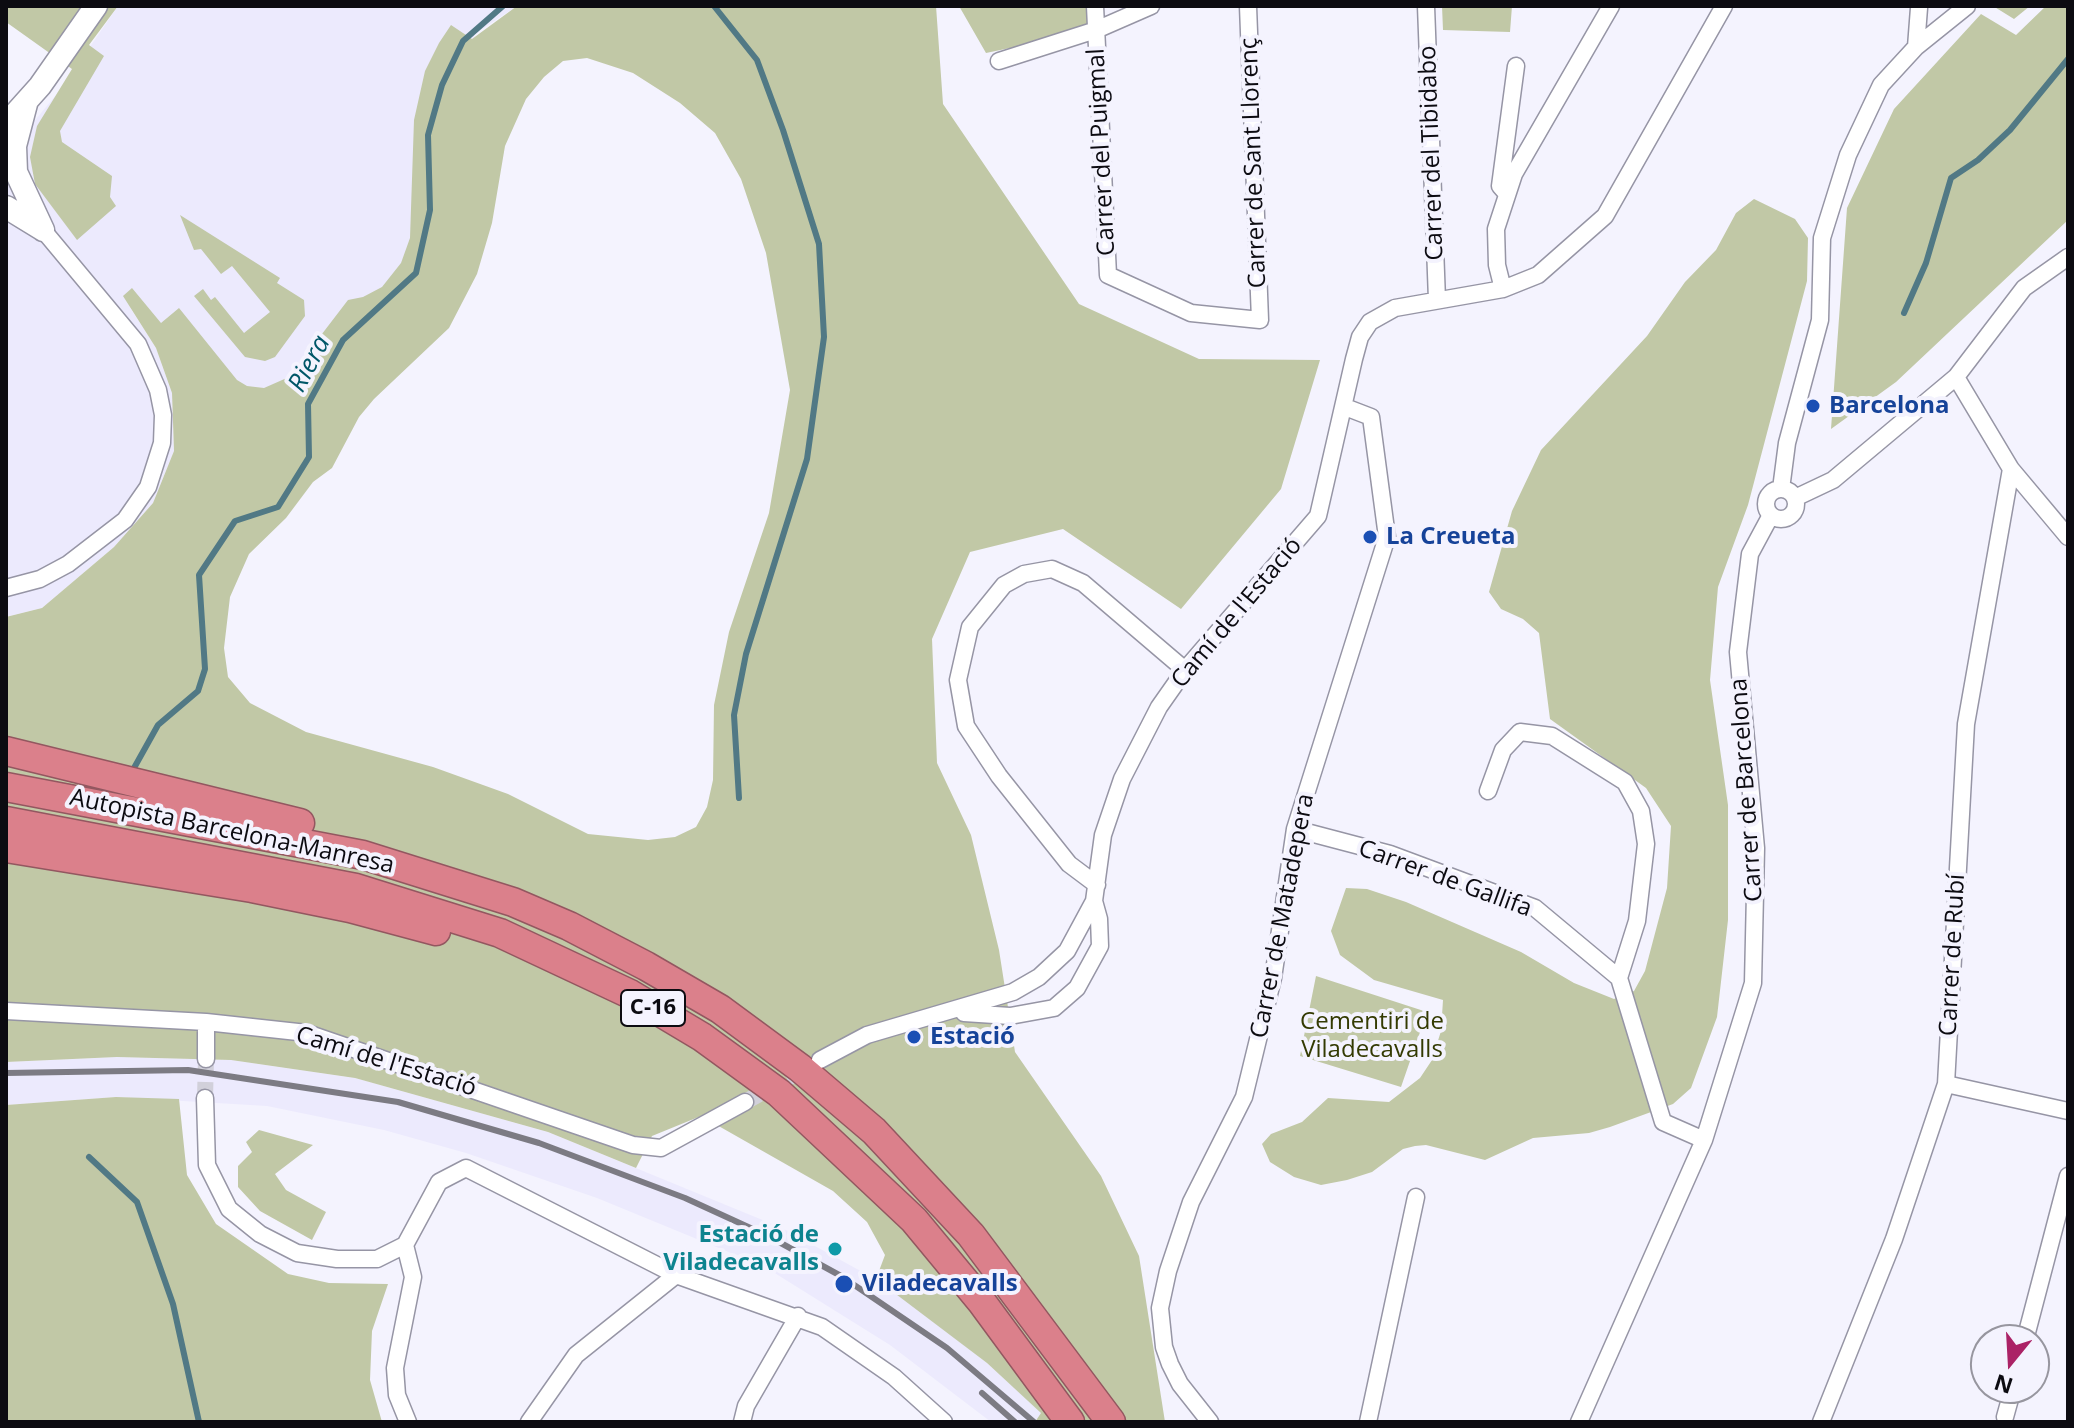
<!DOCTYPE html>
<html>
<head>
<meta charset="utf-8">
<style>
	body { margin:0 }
	#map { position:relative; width:2074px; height:1428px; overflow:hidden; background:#f4f3fe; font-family:"Open Sans",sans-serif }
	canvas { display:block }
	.frame { position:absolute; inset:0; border:8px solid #0c0b11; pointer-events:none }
	.north { position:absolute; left:1970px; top:1324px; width:80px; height:80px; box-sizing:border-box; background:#f4f3fe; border:2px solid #97969f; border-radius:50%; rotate:198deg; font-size:22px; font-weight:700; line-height:32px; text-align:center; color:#0c0b11 }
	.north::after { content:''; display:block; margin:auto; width:28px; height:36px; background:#ab2266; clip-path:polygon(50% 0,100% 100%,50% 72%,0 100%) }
</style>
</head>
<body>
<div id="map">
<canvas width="2074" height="1428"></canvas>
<div class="frame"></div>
<div class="north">N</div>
</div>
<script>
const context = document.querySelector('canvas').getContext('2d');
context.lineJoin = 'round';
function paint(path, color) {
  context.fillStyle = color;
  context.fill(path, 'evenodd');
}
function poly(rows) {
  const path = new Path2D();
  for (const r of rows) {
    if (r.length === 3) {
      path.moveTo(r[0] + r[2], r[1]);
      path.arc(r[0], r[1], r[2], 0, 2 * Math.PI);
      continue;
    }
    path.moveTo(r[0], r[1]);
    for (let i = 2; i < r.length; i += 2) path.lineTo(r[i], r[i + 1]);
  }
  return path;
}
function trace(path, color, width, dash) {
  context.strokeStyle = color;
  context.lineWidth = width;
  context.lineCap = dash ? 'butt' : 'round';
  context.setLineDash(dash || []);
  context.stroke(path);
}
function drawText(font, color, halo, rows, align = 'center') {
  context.font = font + ' "Open Sans",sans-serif';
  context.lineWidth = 8;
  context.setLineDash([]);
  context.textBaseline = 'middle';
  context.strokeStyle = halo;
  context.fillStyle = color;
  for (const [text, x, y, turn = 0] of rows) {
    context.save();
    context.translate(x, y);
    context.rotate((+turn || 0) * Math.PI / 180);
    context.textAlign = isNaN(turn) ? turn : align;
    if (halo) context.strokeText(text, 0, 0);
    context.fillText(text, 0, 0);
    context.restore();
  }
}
paint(poly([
	[118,6,517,6,475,34,438,203,280,462,129,306,156,348,172,393,174,451,153,503,114,547,42,608,6,617,6,155,61,89],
	[117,1057,231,1060,355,1078,548,1132,782,1228,888,1286,987,1363,1042,1413,1035,1422,991,1422,890,1345,765,1267,597,1198,466,1153,384,1130,267,1106,116,1097,6,1105,6,1062]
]), '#eceafd');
paint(poly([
	[6,6,118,6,89,45,104,56,60,131,62,142,112,176,110,197,116,206,77,240,35,184,30,157,37,126,72,69,6,22],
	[517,6,936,6,943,104,1079,304,1199,359,1320,360,1281,489,1181,609,1063,529,970,552,932,639,937,763,971,835,999,950,1015,1052,1101,1176,1139,1256,1165,1422,1035,1422,1041,1413,987,1363,876,1279,885,1255,867,1222,833,1191,701,1116,652,1136,636,1168,548,1132,355,1078,231,1060,117,1057,6,1062,6,617,42,608,114,547,153,503,174,451,172,393,156,348,123,296,132,288,161,323,179,308,237,380,247,386,264,388,289,377,348,300,363,297,382,287,401,263,410,238,414,120,425,71,439,43,451,25,472,39],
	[587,58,633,73,680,103,715,133,741,179,766,253,790,390,769,513,729,632,714,705,713,780,707,807,696,827,675,837,648,840,588,834,508,794,433,767,306,732,250,703,228,677,224,648,230,597,249,554,286,518,313,482,332,468,359,417,374,399,449,328,477,274,492,223,505,146,526,99,544,77,563,61],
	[959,6,1095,6,1096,30,986,53],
	[1442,6,1512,6,1510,32,1443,30],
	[1993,6,2030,6,2014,19],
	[2046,6,2068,6,2068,220,1896,382,1831,429,1847,208,1894,109,1981,14,2016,35],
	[1754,199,1795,219,1808,238,1807,281,1748,505,1718,587,1710,680,1728,805,1728,920,1717,1017,1691,1088,1673,1104,1610,1127,1589,1133,1533,1138,1485,1160,1426,1145,1415,1146,1403,1149,1372,1172,1347,1180,1321,1185,1294,1177,1270,1162,1262,1144,1271,1134,1302,1122,1328,1098,1389,1102,1420,1078,1432,1060,1441,1031,1443,1000,1374,980,1340,955,1331,931,1346,888,1367,889,1406,902,1521,952,1574,983,1614,999,1634,991,1645,971,1667,888,1671,826,1646,788,1550,719,1539,633,1523,619,1501,609,1489,592,1512,511,1541,450,1647,336,1685,282,1716,250,1736,213],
	[180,215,280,278,277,283,304,300,305,316,275,357,265,361,245,357,194,296,203,289,211,300,215,297,244,333,270,312,232,266,221,274,201,249,194,250],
	[1316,976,1427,1012,1401,1087,1300,1056],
	[116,1097,179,1099,187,1175,216,1224,288,1274,329,1283,388,1284,372,1331,370,1380,382,1422,6,1422,6,1105],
	[259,1130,313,1145,275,1174,286,1190,326,1212,312,1240,260,1211,238,1187,238,1166,252,1152,246,1142]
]), '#c1c8a6');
trace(poly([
	[714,6,757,60,783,130,819,244,824,337,807,459,746,654,734,715,739,798],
	[1904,313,1926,263,1951,178,1978,160,2010,130,2068,59],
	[134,768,158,725,198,691,205,669,199,575,235,521,278,507,309,457,308,404,343,340,416,273,430,210,428,135,442,85,463,41,503,6],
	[89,1157,137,1202,173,1304,199,1422]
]), '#517985', 6);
trace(poly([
	[205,1098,206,1059],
	[745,1102,806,1068]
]), '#d1d0da', 16, [16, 8]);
const street = poly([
	[1095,6,1108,275,1191,313,1260,320,1248,6],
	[1426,6,1437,300],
	[1916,47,1919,8],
	[999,61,1096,30,1151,6],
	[1507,194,1500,186,1516,66],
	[1503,289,1497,265,1496,229,1514,174,1611,6],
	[1956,377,2011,469,2068,537],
	[1781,489,1787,443,1820,320,1822,238,1848,155,1881,85,1916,47,1967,6],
	[1781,504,15],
	[1795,498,1833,480,1956,377,2024,288,2068,257],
	[6,588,40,579,68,564,125,520,148,487,162,443,163,415,158,390,138,344,43,230],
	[1488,791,1503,750,1520,732,1552,736,1625,782,1641,811,1646,844,1637,921,1619,978],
	[1295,829,1390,854,1535,908,1619,978,1663,1122,1704,1140],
	[1097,885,1069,864,999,776,966,726,958,680,970,627,1004,585,1024,574,1052,569,1083,583,1185,670],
	[6,1011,206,1022,307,1033,633,1145,661,1148,745,1102],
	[964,1013,1010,1016,1054,1008,1077,988,1100,946,1099,919,1094,901],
	[206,1022,206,1059],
	[820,1060,867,1035,1013,992,1039,977,1067,951,1094,901,1103,835,1122,779,1159,707,1185,670,1318,516,1354,359,1360,337,1370,322,1395,308,1503,289,1538,275,1605,216,1724,6],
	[1946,1084,2068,1111],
	[205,1098,207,1165,229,1209,260,1234,297,1253,337,1259,377,1259,405,1245],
	[405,1245,439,1182,466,1168,676,1275,822,1327,894,1377,944,1422],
	[405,1245,413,1277,395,1368,397,1395,408,1422],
	[2025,1340,2068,1176],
	[2005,1417,2013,1388],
	[529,1422,576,1355,676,1275],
	[742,1422,746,1406,798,1316],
	[1210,1422,1180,1384,1170,1364,1164,1347,1160,1308,1168,1271,1191,1202,1244,1097,1273,978,1295,829,1387,537,1371,417,1345,407],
	[1368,1422,1416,1197],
	[1579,1422,1704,1140,1753,983,1756,848,1738,652,1750,554,1771,515],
	[1821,1422,1894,1239,1946,1084,1966,724,2011,469]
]);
const secondary = poly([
	[26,104,15,146,16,172,43,230],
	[6,124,40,86,96,6],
	[6,207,42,229]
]);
const highway = poly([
	[6,751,300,823],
	[6,787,363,855,513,902,569,926,646,966,720,1009,800,1068,874,1131,971,1235,1111,1422],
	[6,821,356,888,500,933,630,994,702,1037,779,1093,914,1220,981,1301,1070,1422],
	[6,848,252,888,350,908,436,931]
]);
trace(street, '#9695a5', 19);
trace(secondary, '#9695a5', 25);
trace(highway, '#935760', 31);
trace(street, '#fff', 16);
trace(secondary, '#fff', 22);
trace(highway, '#db808b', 28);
trace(poly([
	[6,1073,188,1070,398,1102,539,1143,685,1198,768,1236,841,1276,947,1348,1034,1422],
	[982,1393,1015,1422]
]), '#7c7b83', 6);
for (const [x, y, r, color] of [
	[1813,406,8,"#1a4fb4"],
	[1370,537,8,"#1a4fb4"],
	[914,1037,8,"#1a4fb4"],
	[835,1249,8,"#0f9aa8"],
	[844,1284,10,"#1a4fb4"]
]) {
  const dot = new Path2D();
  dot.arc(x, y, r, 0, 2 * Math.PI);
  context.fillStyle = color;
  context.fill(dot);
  trace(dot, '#f4f3fe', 3);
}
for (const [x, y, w] of [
	[653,1008,64]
]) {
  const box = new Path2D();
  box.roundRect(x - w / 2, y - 18, w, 36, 6);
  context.fillStyle = '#f4f3fe';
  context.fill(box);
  trace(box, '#0c0b11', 2);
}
drawText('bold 22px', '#0c0b11', null, [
	["C-16",653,1008]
]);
drawText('24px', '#0c0b11', '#f4f3fe', [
	["Carrer del Puigmal",1102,152,-93],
	["Carrer del Tibidabo",1432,153,-92],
	["Carrer de Sant Llorenç",1254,163,-92],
	["Camí de l'Estació",1237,613,-50],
	["Carrer de Barcelona",1747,790,-94],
	["Autopista Barcelona-Manresa",232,832,12],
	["Carrer de Gallifa",1445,879,20],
	["Carrer de Matadepera",1283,916,-79],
	["Carrer de Rubí",1953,955,-87],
	["Camí de l'Estació",386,1062,17]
]);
drawText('bold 24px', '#164399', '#f4f3fe', [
	["Barcelona",1829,406],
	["La Creueta",1386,537],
	["Estació",930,1037],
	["Viladecavalls",862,1284]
], 'left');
drawText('24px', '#333a02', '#f4f3fe', [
	["Cementiri de",1372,1022],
	["Viladecavalls",1372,1050]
]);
drawText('bold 24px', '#0d838f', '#f4f3fe', [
	["Estació de",819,1235],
	["Viladecavalls",819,1263]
], 'right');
drawText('italic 26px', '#005768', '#f4f3fe', [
	["Riera",310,364,-62]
]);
</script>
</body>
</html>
